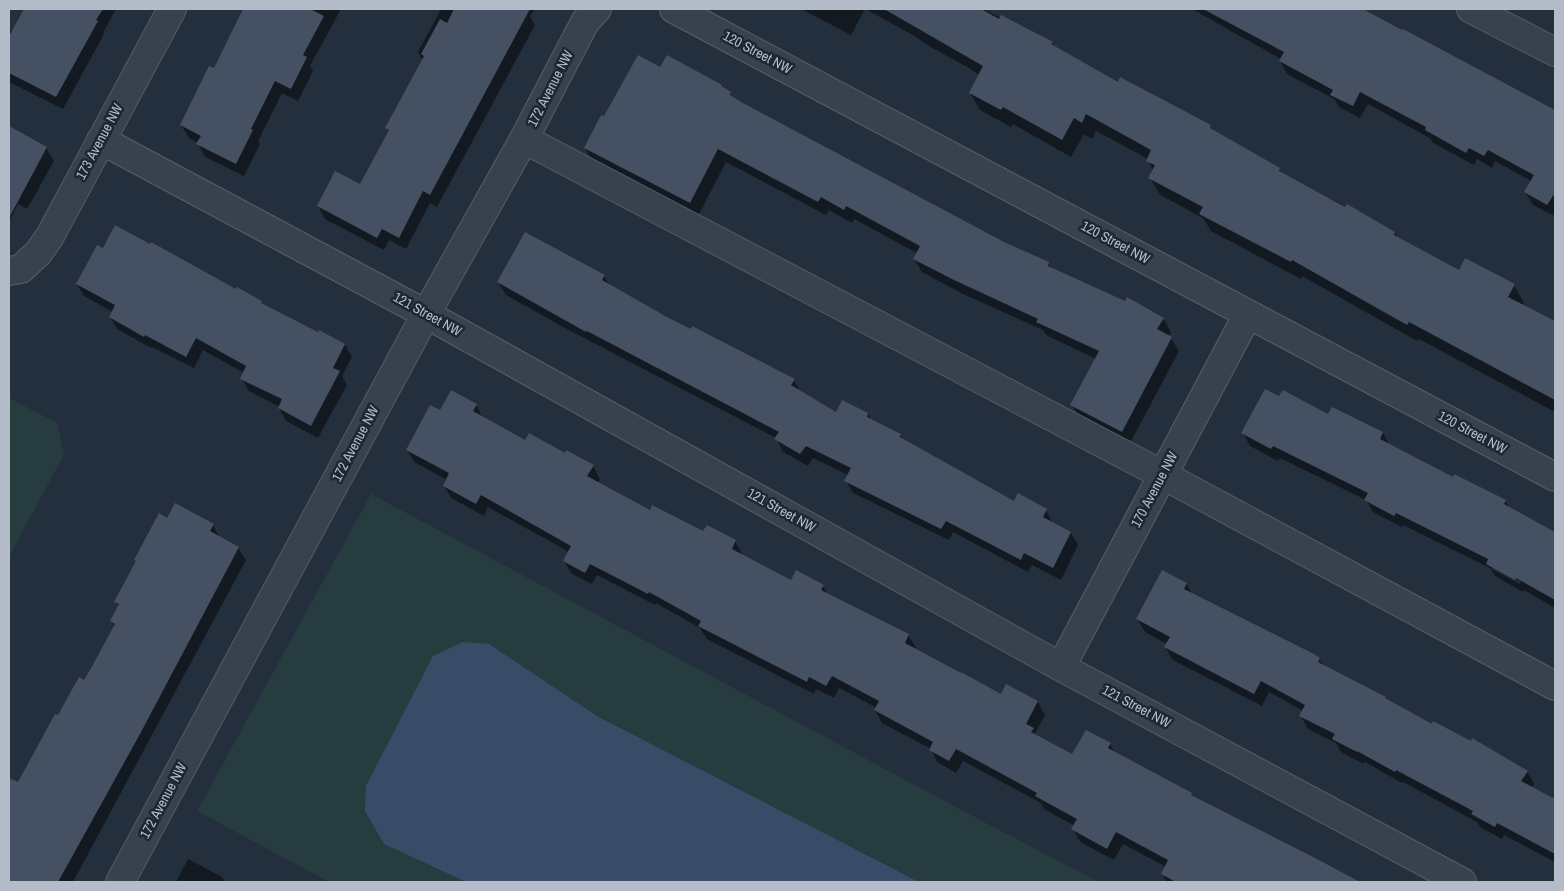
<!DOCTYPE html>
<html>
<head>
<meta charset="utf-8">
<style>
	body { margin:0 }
	#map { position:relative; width:1564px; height:891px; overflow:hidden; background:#242f3e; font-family:"Archivo Narrow",sans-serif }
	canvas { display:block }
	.frame { position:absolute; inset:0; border:10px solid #b4bcc9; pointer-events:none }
</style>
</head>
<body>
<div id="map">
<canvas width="1564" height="891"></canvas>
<div class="frame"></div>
</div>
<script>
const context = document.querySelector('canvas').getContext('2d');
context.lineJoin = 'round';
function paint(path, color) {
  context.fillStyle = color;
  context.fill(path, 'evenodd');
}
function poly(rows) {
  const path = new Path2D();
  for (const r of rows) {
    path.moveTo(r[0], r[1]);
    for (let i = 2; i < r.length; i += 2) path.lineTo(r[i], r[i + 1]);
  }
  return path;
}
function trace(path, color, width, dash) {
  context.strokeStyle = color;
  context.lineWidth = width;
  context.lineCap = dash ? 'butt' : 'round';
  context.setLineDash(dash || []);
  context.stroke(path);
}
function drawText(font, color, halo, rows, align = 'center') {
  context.font = font + ' "Archivo Narrow",sans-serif';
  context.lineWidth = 5;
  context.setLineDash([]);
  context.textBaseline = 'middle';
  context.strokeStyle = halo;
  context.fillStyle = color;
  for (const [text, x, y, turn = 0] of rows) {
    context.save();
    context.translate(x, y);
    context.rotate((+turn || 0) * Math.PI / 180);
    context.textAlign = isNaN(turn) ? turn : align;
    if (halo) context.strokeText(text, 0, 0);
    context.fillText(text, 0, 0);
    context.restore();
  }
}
paint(poly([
	[9,398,57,423,64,455,9,556],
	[371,494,984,822,1099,882,919,882,597,716,489,644,384,844,466,882,329,882,197,811]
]), '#263c3f');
paint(poly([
	[463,642,489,644,597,716,919,882,466,882,384,844,365,811,366,786,433,656]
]), '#394c67');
paint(poly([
	[25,9,116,9,103,33,104,34,63,109,9,82,9,30,12,31],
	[244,9,341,9,310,66,313,71,298,101,282,93,258,141,260,144,244,176,205,157,198,144,199,143,189,138,181,125,215,70],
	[441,9,535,9,530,16,535,25,437,207,430,203,406,249,389,240,384,250,325,219,318,206,361,185,389,132,387,128,423,61,418,52],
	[801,9,983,9,1052,43,1054,47,1118,83,1210,126,1213,131,1279,169,1282,174,1395,232,1398,239,1459,272,1514,285,1524,303,1522,305,1555,322,1555,412,1419,339,1417,341,1302,276,1301,279,1211,231,1203,218,1160,195,1150,178,1153,171,1148,159,1096,131,1092,139,1084,134,1071,157,1013,124,1011,127,980,110,970,93,979,75,967,67,932,48,913,35,865,9,851,35],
	[1192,9,1362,9,1555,111,1555,216,1533,205,1525,192,1531,181,1495,161,1492,168,1477,159,1474,165,1433,143,1430,138,1368,104,1360,118,1339,107,1334,99,1287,74,1280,61,1281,59],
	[661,68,721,86,723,89,730,93,734,99,1004,243,1048,263,1052,269,1163,318,1171,332,1169,336,1171,338,1179,351,1129,445,1080,418,1072,405,1096,359,1046,335,1043,330,963,294,922,272,914,259,917,253,854,219,852,223,829,210,826,215,726,162,698,216,593,162,585,148],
	[10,128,46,148,54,161,27,209,18,204,9,221,9,131],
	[604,276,610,286,666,318,794,380,801,393,836,413,868,414,871,420,901,435,904,441,1015,503,1046,510,1053,524,1071,533,1078,545,1061,580,1032,565,1028,572,953,532,949,540,853,493,846,481,848,475,813,458,808,466,783,452,776,438,563,327,506,295,498,282],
	[77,284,236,291,261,302,264,306,345,345,352,357,342,376,347,385,318,438,286,421,279,408,280,407,249,391,242,379,244,373,203,350,194,368,152,347,151,348,117,329,110,317,113,312,84,296],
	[1280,398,1383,433,1390,446,1453,479,1505,501,1510,508,1555,533,1555,608,1524,590,1523,592,1495,576,1490,568,1403,525,1402,527,1373,512,1366,500,1280,458,1278,461,1250,446,1243,433],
	[1492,566,1521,582,1520,584,1492,569],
	[476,405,482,416,525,442,565,455,593,466,600,479,598,483,650,512,704,533,735,541,742,554,742,556,791,581,823,586,828,594,908,635,916,648,915,650,1001,695,1006,686,1038,702,1045,715,1035,733,1037,737,1073,756,1110,744,1115,753,1191,794,1193,797,1358,882,1167,882,1162,874,1166,867,1123,844,1114,860,1080,842,1073,829,1075,826,1044,809,1041,803,963,761,956,773,937,762,931,749,882,723,875,710,877,708,839,688,834,698,816,689,814,694,707,639,700,628,656,603,655,605,597,575,592,584,572,574,564,561,569,552,488,507,484,516,451,498,444,486,447,480,414,462,407,450,441,411],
	[168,520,213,525,220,538,238,548,246,560,73,882,9,882,9,793,14,782,18,784,58,717,84,681,115,627,111,621,119,607,116,602],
	[1163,572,1187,584,1192,595,1319,659,1324,666,1385,698,1387,701,1432,725,1527,771,1534,784,1532,788,1555,801,1555,862,1504,835,1502,839,1480,827,1477,822,1403,782,1402,783,1365,762,1364,764,1341,752,1336,743,1308,729,1301,716,1303,711,1269,692,1262,706,1173,660,1165,647,1167,644,1145,632,1137,619],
	[188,859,222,877,225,882,176,882]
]), '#0007');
paint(poly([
	[24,9,103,9,96,20,98,21,56,97,9,73,9,36],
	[243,9,310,9,324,16,303,55,307,57,291,89,275,81,251,129,253,130,236,164,196,144,201,136,180,125,209,66,214,68],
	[454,9,530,9,430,195,423,191,399,238,382,229,377,238,317,206,335,171,360,184,389,130,385,128,424,56,421,54,440,19,447,23],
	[884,9,981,9,999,19,1001,15,1053,42,1051,44,1118,82,1120,77,1211,125,1210,128,1280,168,1279,171,1345,207,1347,204,1395,232,1394,235,1459,270,1465,258,1515,284,1508,297,1555,321,1555,400,1409,322,1407,325,1292,260,1291,262,1199,214,1203,207,1148,178,1155,165,1146,161,1151,150,1086,114,1082,123,1074,118,1062,140,1003,107,1001,110,969,93,983,66],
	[1203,9,1363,9,1402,30,1403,29,1555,110,1555,193,1547,205,1524,192,1534,175,1488,150,1484,156,1469,148,1466,153,1425,130,1426,127,1360,92,1353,106,1330,95,1333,90,1279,61,1284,52],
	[638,55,660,67,667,55,722,85,721,86,731,92,730,95,741,102,1004,242,1049,262,1048,266,1125,301,1127,297,1164,318,1157,329,1172,337,1122,432,1070,405,1099,351,1036,322,1038,319,954,280,913,259,920,246,846,206,844,210,821,197,818,202,718,149,690,203,584,148,601,115,604,116],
	[9,126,47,147,9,218],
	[115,225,150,244,151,242,236,289,237,287,262,301,261,303,318,332,319,330,345,344,333,368,340,371,311,426,278,408,282,399,240,379,246,366,196,338,186,357,145,335,144,337,109,317,115,305,76,284,97,245,103,248],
	[525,232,605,275,602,280,667,317,691,329,692,326,795,379,791,385,836,412,842,400,868,413,867,417,901,434,900,437,1014,501,1018,493,1047,509,1043,517,1071,532,1053,568,1024,553,1021,560,946,521,941,529,844,481,851,468,806,446,800,454,774,439,779,432,587,331,586,332,497,282],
	[1265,389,1279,396,1283,390,1328,414,1332,407,1383,432,1380,439,1453,477,1454,474,1506,500,1504,504,1555,532,1555,600,1516,578,1515,580,1486,564,1488,559,1396,513,1394,516,1364,500,1368,493,1273,446,1271,449,1241,433],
	[451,390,477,404,473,411,525,440,529,433,565,453,566,450,594,465,587,476,650,510,652,505,703,531,707,525,736,540,732,549,791,580,796,570,824,585,821,590,909,634,905,643,961,673,961,672,1001,694,1006,684,1038,701,1026,724,1034,728,1031,732,1072,754,1086,730,1111,743,1108,748,1192,793,1191,795,1315,858,1360,882,1176,882,1161,874,1168,860,1116,832,1107,849,1071,829,1077,819,1035,796,1037,793,956,749,949,761,929,750,933,742,874,710,879,701,832,676,826,686,809,677,807,682,698,626,701,621,649,592,648,594,590,564,585,573,563,561,571,546,481,495,476,504,443,486,449,473,406,450,430,405,440,410],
	[175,503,214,524,210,531,239,547,140,734,58,882,9,882,9,778,18,782,55,714,58,715,79,677,84,680,90,670,115,624,110,621,119,604,114,602,136,561,134,560,159,513,167,518],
	[1162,570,1187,583,1184,589,1314,654,1320,658,1318,662,1386,697,1385,698,1432,724,1433,721,1471,741,1472,738,1528,771,1521,781,1555,799,1555,854,1497,823,1495,827,1471,814,1473,811,1396,770,1395,772,1357,751,1357,752,1332,739,1335,734,1299,716,1305,705,1261,681,1254,694,1164,647,1170,637,1136,619]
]), '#455162');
const minor = poly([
	[674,9,1555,477],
	[1471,9,1555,52],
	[524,139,1163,475,1555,686],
	[101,140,426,314,1061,667,1462,882],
	[9,271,21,269,39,252,50,236,172,9],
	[1061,667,1248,314],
	[120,882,426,314,524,139,585,22,597,9]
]);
trace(minor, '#565f6c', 30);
trace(minor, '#38414e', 28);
drawText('14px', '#b4bcc9', '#1d2633', [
	["120 Street NW",757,53,28],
	["172 Avenue NW",551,89,-63],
	["173 Avenue NW",100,142,-62],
	["120 Street NW",1115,243,28],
	["121 Street NW",427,315,29],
	["120 Street NW",1472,433,28],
	["172 Avenue NW",356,444,-62],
	["170 Avenue NW",1155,490,-62],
	["121 Street NW",781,511,29],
	["121 Street NW",1136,707,28],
	["172 Avenue NW",164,801,-62]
]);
</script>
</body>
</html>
